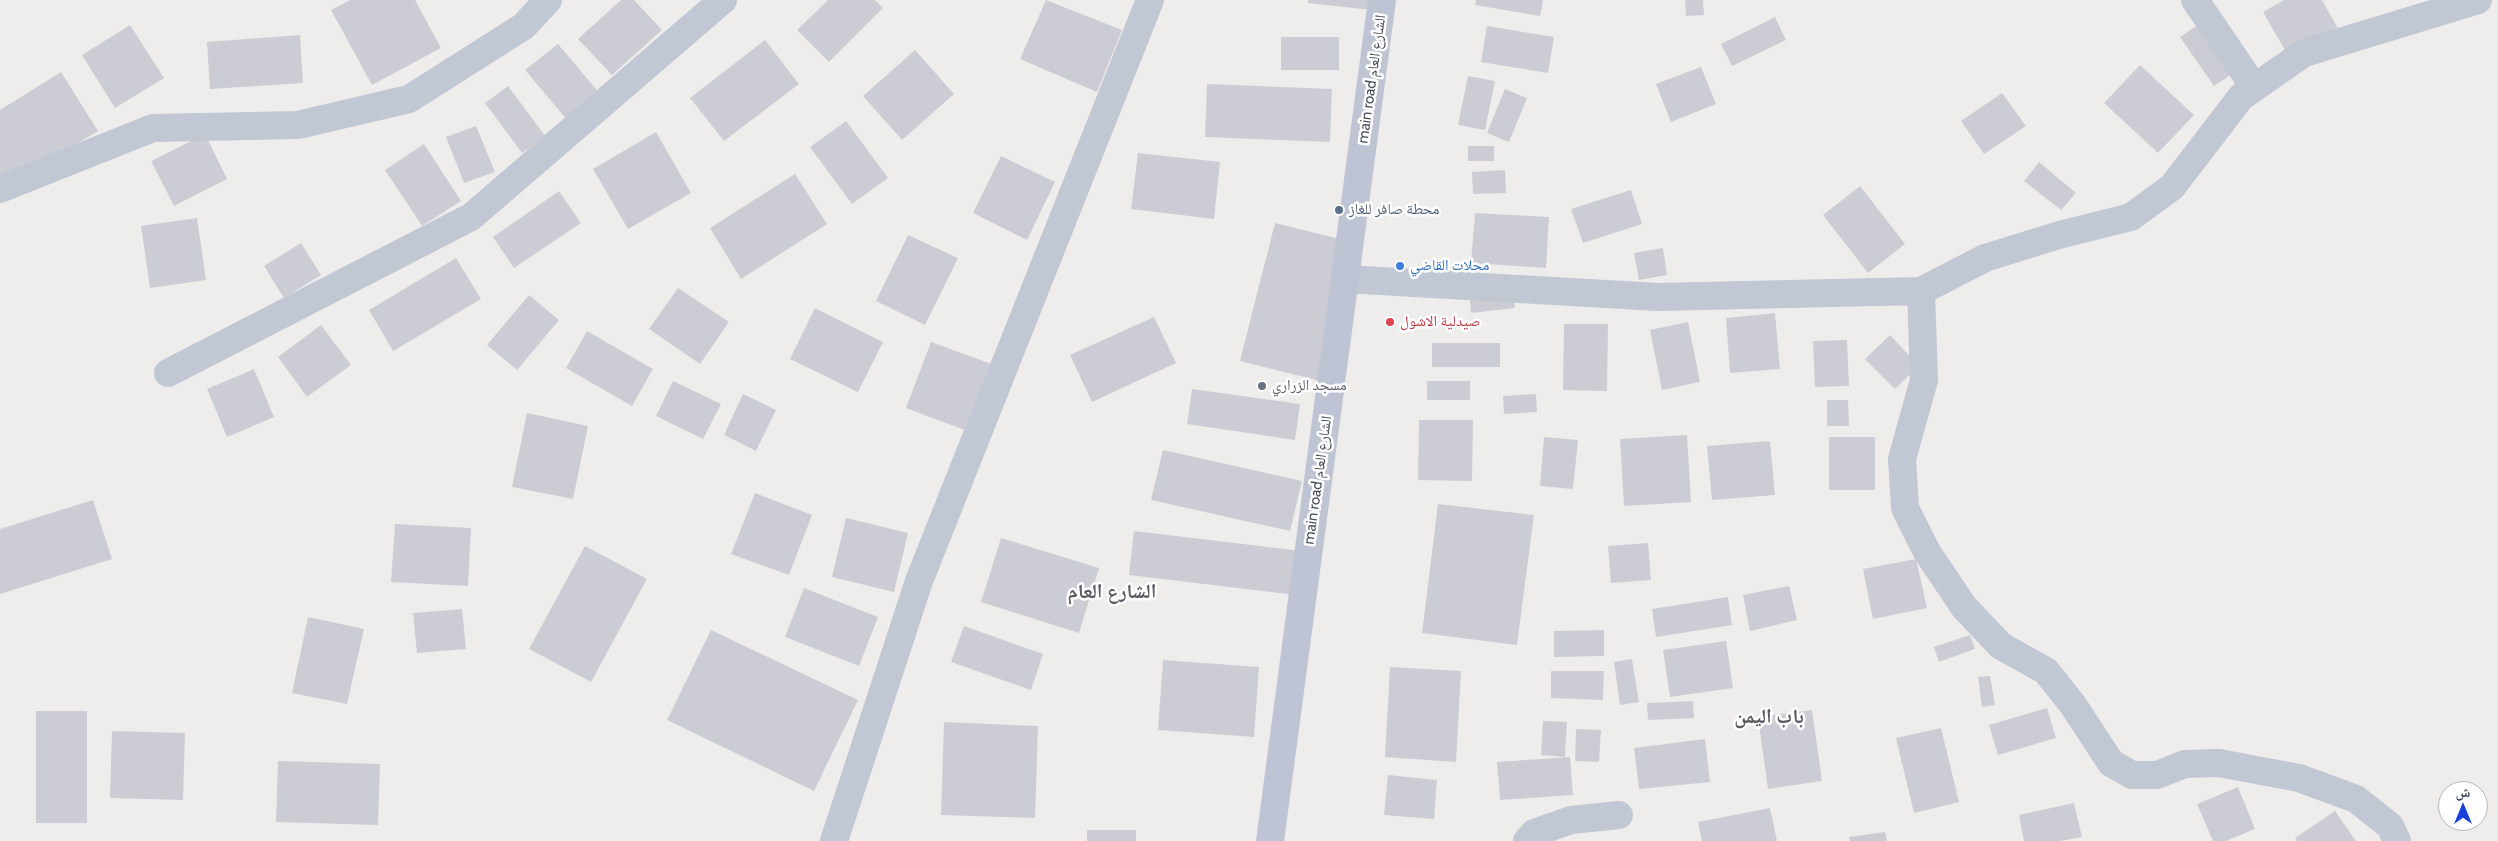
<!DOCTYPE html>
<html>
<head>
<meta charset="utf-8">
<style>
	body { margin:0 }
	#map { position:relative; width:2498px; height:841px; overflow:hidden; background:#efedec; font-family:Cabin,"Noto Naskh Arabic",sans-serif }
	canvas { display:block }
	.north { position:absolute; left:2438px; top:781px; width:50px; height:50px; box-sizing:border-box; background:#fff; border:1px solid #b5b7bd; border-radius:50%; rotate:0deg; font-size:14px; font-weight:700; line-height:20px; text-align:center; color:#454b59 }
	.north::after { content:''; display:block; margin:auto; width:18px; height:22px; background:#1b40da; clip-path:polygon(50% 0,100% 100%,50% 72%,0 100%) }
</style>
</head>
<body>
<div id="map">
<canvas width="2498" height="841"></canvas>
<div class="north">ش</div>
</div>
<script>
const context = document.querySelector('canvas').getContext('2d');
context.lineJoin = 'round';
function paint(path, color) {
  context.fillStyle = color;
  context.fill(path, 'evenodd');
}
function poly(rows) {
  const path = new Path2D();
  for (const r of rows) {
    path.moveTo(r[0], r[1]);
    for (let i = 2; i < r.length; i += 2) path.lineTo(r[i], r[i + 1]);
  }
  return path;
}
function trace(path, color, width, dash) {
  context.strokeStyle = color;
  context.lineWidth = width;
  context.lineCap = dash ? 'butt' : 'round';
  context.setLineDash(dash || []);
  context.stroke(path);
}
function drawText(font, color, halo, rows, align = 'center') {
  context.font = font + ' Cabin,"Noto Naskh Arabic",sans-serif';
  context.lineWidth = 5;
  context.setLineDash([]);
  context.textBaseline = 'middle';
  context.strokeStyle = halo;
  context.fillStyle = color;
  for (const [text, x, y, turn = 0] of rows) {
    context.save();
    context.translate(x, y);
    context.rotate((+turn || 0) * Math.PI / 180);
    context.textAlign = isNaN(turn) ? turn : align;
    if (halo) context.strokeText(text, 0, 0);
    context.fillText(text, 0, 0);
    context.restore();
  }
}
paint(poly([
	[350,0,415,0,441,48,372,85,331,10],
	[621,0,634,0,662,30,612,75,578,39],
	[828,0,875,0,883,8,829,62,797,30],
	[1046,0,1122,30,1097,92,1020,59],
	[1308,0,1372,0,1371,10,1308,3],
	[1476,0,1543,0,1540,16,1475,5],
	[1685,0,1703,0,1704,15,1686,16],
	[2284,0,2322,0,2340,32,2290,59,2263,12],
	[2215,13,2249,63,2214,86,2180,37],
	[1775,17,1786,40,1732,66,1721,44],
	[130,25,164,78,115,108,82,55],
	[1487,26,1554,37,1548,73,1481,62],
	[300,35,303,83,210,89,207,42],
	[1281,37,1339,37,1339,70,1281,70],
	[765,40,799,84,724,141,690,98],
	[558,44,606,101,574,128,525,70],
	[915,50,954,94,902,140,863,96],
	[2140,65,2194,115,2158,153,2104,103],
	[1701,67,1716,104,1671,122,1656,84],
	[61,72,98,131,5,188,0,179,0,110],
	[1468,76,1495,81,1485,130,1458,125],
	[1207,84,1332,89,1330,142,1205,137],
	[508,86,546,137,522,153,485,103],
	[1505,89,1527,98,1509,142,1487,133],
	[2002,93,2026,126,1984,154,1961,121],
	[846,121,888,178,852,204,810,147],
	[476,126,495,172,464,183,446,137],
	[656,132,691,193,628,229,593,169],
	[205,134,227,179,174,206,151,161],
	[424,144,461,201,422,226,385,170],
	[1468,146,1494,146,1494,161,1468,161],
	[1138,153,1220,162,1214,219,1131,209],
	[1001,156,1055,182,1027,240,973,213],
	[2039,162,2076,193,2061,210,2024,181],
	[1505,170,1506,193,1473,194,1472,172],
	[795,174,827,224,741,279,710,228],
	[1860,186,1905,244,1868,273,1823,215],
	[1631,190,1642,224,1583,243,1571,209],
	[559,191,581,223,514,268,493,237],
	[1475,213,1549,217,1546,268,1471,263],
	[197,218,206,280,150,288,141,226],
	[1275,223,1356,243,1320,381,1240,361],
	[908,235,958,258,925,325,876,301],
	[301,243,321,275,284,298,264,266],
	[1663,248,1667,275,1639,280,1634,253],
	[456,258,481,299,393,351,369,310],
	[678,288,729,322,700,364,649,329],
	[529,295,559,320,517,370,487,345],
	[1513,295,1515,308,1471,313,1470,300],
	[815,308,883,342,858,392,790,359],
	[1775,313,1780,369,1730,373,1726,318],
	[1154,317,1176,363,1092,402,1070,355],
	[1688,322,1700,382,1662,390,1650,330],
	[1564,324,1608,324,1607,391,1563,390],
	[321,325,351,365,307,397,278,357],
	[587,331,653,369,632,406,566,368],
	[1890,335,1919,366,1895,389,1865,359],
	[1847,340,1849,386,1815,387,1813,341],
	[931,342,1008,370,983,437,906,408],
	[1432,343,1500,343,1500,367,1432,367],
	[254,369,274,417,227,437,207,389],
	[673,381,721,404,703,439,656,416],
	[1427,381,1470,381,1470,400,1427,400],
	[1192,389,1300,404,1295,440,1187,424],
	[743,394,776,410,756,451,724,435],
	[1536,394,1537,412,1504,414,1503,396],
	[1827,400,1848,400,1849,426,1827,426],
	[527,413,588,426,573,499,512,487],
	[1419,420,1473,420,1472,481,1418,480],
	[1687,435,1691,502,1624,506,1620,439],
	[1544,437,1578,440,1573,489,1540,486],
	[1829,437,1875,437,1875,490,1829,490],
	[1770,441,1775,495,1712,500,1707,446],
	[1163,450,1302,481,1290,531,1151,500],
	[755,493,812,515,789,575,731,554],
	[93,500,112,559,0,594,0,529],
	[1438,504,1534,515,1517,645,1422,633],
	[846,518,908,533,894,592,832,577],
	[395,524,471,528,468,586,391,582],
	[1134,531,1302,551,1296,595,1129,575],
	[1001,538,1099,568,1079,633,981,602],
	[1648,543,1651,580,1611,583,1608,546],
	[585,546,647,579,591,682,529,649],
	[1916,559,1927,608,1873,619,1863,569],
	[1789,586,1797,620,1750,631,1743,595],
	[804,588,878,617,859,666,785,637],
	[1728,597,1732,625,1656,637,1652,609],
	[462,609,466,649,417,653,413,613],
	[308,617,364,629,347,704,292,693],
	[964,626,1043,654,1031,690,951,662],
	[711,630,858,700,814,791,667,720],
	[1604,630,1604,656,1554,657,1554,631],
	[1970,635,1975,649,1939,662,1934,647],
	[1726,641,1733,688,1670,697,1663,650],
	[1632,659,1639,702,1620,705,1614,662],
	[1163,660,1259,667,1254,737,1158,730],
	[1390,667,1461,671,1456,762,1385,757],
	[1551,671,1604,671,1603,700,1551,698],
	[1990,676,1995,705,1982,707,1978,677],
	[1693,701,1694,718,1648,720,1647,703],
	[2047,708,2056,738,1998,755,1989,725],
	[1812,710,1822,781,1768,789,1758,717],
	[36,711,87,711,87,823,36,823],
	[1543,721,1567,722,1565,757,1541,755],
	[944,722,1038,726,1035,818,941,815],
	[1941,728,1959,802,1914,813,1896,738],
	[1576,729,1601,730,1599,762,1575,761],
	[112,731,185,733,183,800,110,798],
	[1705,739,1710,782,1639,789,1634,748],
	[1570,757,1573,795,1500,800,1497,762],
	[278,761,380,764,378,825,276,822],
	[1388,775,1437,780,1434,819,1384,815],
	[2238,787,2255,829,2226,841,2213,841,2197,804],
	[2074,803,2082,837,2060,841,2024,841,2019,815],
	[1770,808,1777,841,1702,841,1698,822],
	[2335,811,2356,841,2297,841,2295,838],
	[1087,830,1136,830,1136,841,1087,841],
	[1885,832,1887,841,1850,841,1849,837]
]), '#cccdd4');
trace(poly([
	[2195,0,2254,87],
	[0,189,153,128,298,125,409,99,524,26,548,0],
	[1345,279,1658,297,1921,291,1985,258,2059,235,2131,217,2172,187,2241,97,2304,53,2478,0],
	[1921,291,1924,380,1902,459,1905,508,1927,552,1964,607,2001,646,2046,671,2073,705,2111,763,2132,775,2157,775,2185,764,2219,763,2299,778,2356,799,2390,826,2397,841],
	[168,373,471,217,723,0],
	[834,841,919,581,1150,0],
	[1527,841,1534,833,1571,820,1619,815]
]), '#c2c7d4', 28);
trace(poly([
	[1270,841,1382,0]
]), '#bfc4d5', 28);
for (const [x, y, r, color] of [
	[1339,210,5,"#5c6f8a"],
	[1400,266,5,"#3f7fe0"],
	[1390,322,5,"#e0444e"],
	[1262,386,5,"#6b7280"]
]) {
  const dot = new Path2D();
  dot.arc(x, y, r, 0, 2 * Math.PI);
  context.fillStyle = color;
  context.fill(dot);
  trace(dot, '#fff', 2);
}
drawText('15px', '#454b59', '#fff', [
	["main road الشارع العام",1372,79,-82],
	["main road الشارع العام",1318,480,-82]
]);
drawText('15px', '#4e5e75', '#fff', [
	["محطة صافر للغاز",1349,210]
], 'left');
drawText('15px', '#366cbe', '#fff', [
	["محلات القاضي",1410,266]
], 'left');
drawText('15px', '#be3a42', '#fff', [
	["صيدلية الاشول",1400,322]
], 'left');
drawText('15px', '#5b616d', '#fff', [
	["مسجد الزراري",1272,386]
], 'left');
drawText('bold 20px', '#595b61', '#fff', [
	["الشارع العام",1112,592],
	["باب اليمن",1769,717]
]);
</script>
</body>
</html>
